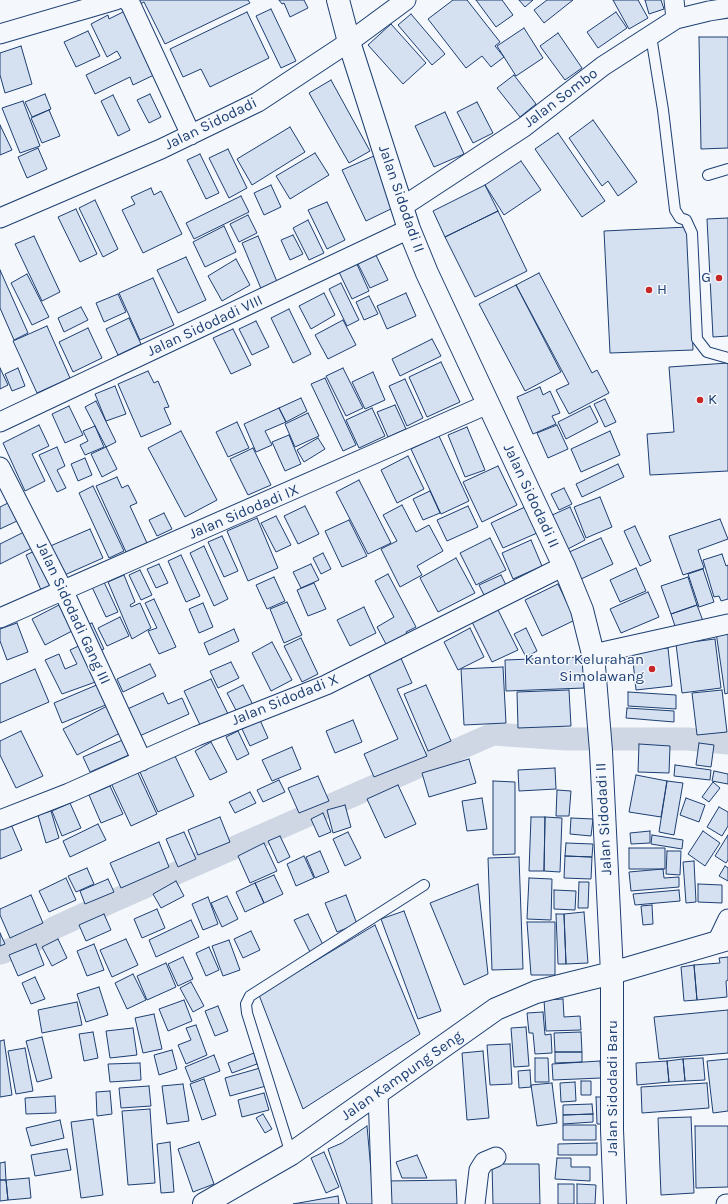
<!DOCTYPE html>
<html>
<head>
<meta charset="utf-8">
<style>
	body { margin:0 }
	canvas { display:block; background:#f4f7fb }
</style>
</head>
<body>
<canvas width="728" height="1204"></canvas>
<script>
const context = document.querySelector('canvas').getContext('2d');
context.lineJoin = 'round';
function poly(rows) {
  const path = new Path2D();
  for (const r of rows) {
    path.moveTo(r[0], r[1]);
    for (let i = 2; i < r.length; i += 2) path.lineTo(r[i], r[i + 1]);
  }
  return path;
}
function trace(path, color, width, dash) {
  context.strokeStyle = color;
  context.lineWidth = width;
  context.lineCap = dash ? 'butt' : 'round';
  context.setLineDash(dash || []);
  context.stroke(path);
}
function paint(path, color) {
  context.fillStyle = color;
  context.fill(path, 'evenodd');
}
function drawText(font, color, halo, rows, align = 'center') {
  context.font = font + ' Karla,sans-serif';
  context.lineWidth = 3;
  context.setLineDash([]);
  context.textBaseline = 'middle';
  context.strokeStyle = halo;
  context.fillStyle = color;
  for (const [text, x, y, turn = 0] of rows) {
    context.save();
    context.translate(x, y);
    context.rotate((+turn || 0) * Math.PI / 180);
    context.textAlign = isNaN(turn) ? turn : align;
    if (halo) context.strokeText(text, 0, 0);
    context.fillText(text, 0, 0);
    context.restore();
  }
}
trace(poly([
	[0,953,32,942,54,928,115,900,493,734,566,739,688,739,728,743]
]), '#cfd7e4', 23);
const building = poly([
	[138,0,248,0,250,3,165,44,144,2,140,4,138,0],
	[279,0,304,0,308,8,290,17,284,3,282,4,279,0],
	[453,0,467,0,500,42,495,46,504,57,491,67,482,56,466,68,428,19,453,0],
	[476,0,502,0,513,15,496,27,476,0],
	[519,0,533,0,525,7,519,0],
	[547,0,573,0,544,23,534,10,547,0],
	[613,0,638,0,648,18,629,29,613,0],
	[645,0,661,0,664,9,649,14,645,0],
	[271,9,296,61,281,68,256,16,271,9],
	[125,11,156,74,133,85,130,77,95,94,86,75,121,58,117,51,107,57,91,24,108,15,109,19,125,11],
	[247,12,269,58,210,87,201,69,183,77,170,49,247,12],
	[616,12,627,28,598,48,587,32,616,12],
	[411,14,445,54,432,65,398,25,411,14],
	[391,24,426,63,403,84,368,45,391,24],
	[524,28,543,58,516,76,497,46,524,28],
	[88,31,100,56,76,67,64,42,88,31],
	[558,33,582,68,565,80,540,46,558,33],
	[699,37,728,37,728,148,701,149,699,37],
	[21,46,32,84,5,93,0,75,0,53,21,46],
	[514,75,536,104,520,117,497,88,514,75],
	[331,80,370,151,349,163,309,93,331,80],
	[45,94,51,109,32,117,25,102,45,94],
	[150,94,161,117,149,123,137,100,150,94],
	[113,95,130,130,118,136,101,101,113,95],
	[23,101,40,146,20,153,2,108,23,101],
	[477,102,493,133,473,143,457,112,477,102],
	[49,110,60,136,42,143,31,118,49,110],
	[445,112,464,154,434,167,415,126,445,112],
	[593,120,637,182,618,196,608,181,602,186,569,138,593,120],
	[0,125,12,150,0,155,0,125],
	[290,127,305,152,252,185,237,159,290,127],
	[558,133,605,201,582,217,535,149,558,133],
	[38,148,47,169,27,178,18,157,38,148],
	[228,149,247,188,229,198,209,158,228,149],
	[315,153,329,175,290,199,276,176,315,153],
	[200,154,219,193,206,199,187,160,200,154],
	[374,156,397,206,366,221,342,170,374,156],
	[521,161,541,190,504,215,485,185,521,161],
	[271,185,281,207,264,215,254,193,271,185],
	[485,185,498,211,445,237,433,211,485,185],
	[151,188,154,195,161,191,182,234,143,253,122,210,135,204,131,197,151,188],
	[241,196,249,212,194,239,186,223,241,196],
	[95,200,118,249,103,257,79,208,95,200],
	[327,202,345,240,327,249,308,210,327,202],
	[76,209,97,254,80,262,58,217,76,209],
	[498,211,527,271,475,297,445,237,498,211],
	[248,215,257,233,239,242,230,224,248,215],
	[728,218,728,336,713,337,707,219,728,218],
	[308,220,324,253,309,260,293,228,308,220],
	[224,226,236,252,205,267,193,242,224,226],
	[688,227,693,350,610,353,604,231,688,227],
	[293,235,303,254,290,260,281,240,293,235],
	[34,236,60,292,42,301,15,244,34,236],
	[258,236,278,284,262,291,242,243,258,236],
	[373,249,388,280,370,288,355,258,373,249],
	[186,257,206,300,178,313,157,270,186,257],
	[236,259,250,285,222,301,208,276,236,259],
	[356,262,369,291,352,299,338,270,356,262],
	[0,270,28,333,14,340,0,308,0,270],
	[539,273,592,373,597,370,609,393,569,414,556,390,569,384,516,285,539,273],
	[27,274,49,317,32,325,11,283,27,274],
	[153,278,174,325,140,340,119,293,153,278],
	[341,283,359,320,347,326,329,289,341,283],
	[516,285,561,372,525,391,479,304,516,285],
	[324,293,335,315,311,329,299,306,324,293],
	[406,293,416,316,387,329,377,306,406,293],
	[118,294,126,312,104,322,96,303,118,294],
	[369,296,378,314,364,320,356,302,369,296],
	[81,307,88,320,64,332,58,318,81,307],
	[289,309,311,354,293,363,271,318,289,309],
	[129,318,141,344,118,355,106,329,129,318],
	[343,320,356,345,328,359,315,335,343,320],
	[256,321,269,347,252,355,239,329,256,321],
	[47,326,70,378,37,393,13,341,47,326],
	[88,328,102,358,73,372,59,342,88,328],
	[233,329,251,365,231,374,213,338,233,329],
	[432,339,441,356,400,376,392,359,432,339],
	[441,362,460,402,427,417,409,377,441,362],
	[728,363,728,471,650,475,647,434,674,432,669,367,728,363],
	[0,368,8,385,0,389,0,368],
	[18,368,25,386,12,391,5,374,18,368],
	[343,368,363,408,346,416,326,376,343,368],
	[148,371,154,383,158,381,169,407,164,408,171,424,141,437,118,384,148,371],
	[373,372,385,400,365,409,352,382,373,372],
	[325,378,356,445,343,451,311,384,325,378],
	[405,379,423,418,407,426,389,386,405,379],
	[115,386,126,414,106,421,95,394,115,386],
	[540,387,543,395,550,391,560,413,552,416,556,424,533,434,517,397,540,387],
	[301,398,307,411,286,422,279,408,301,398],
	[605,399,616,422,605,427,594,404,605,399],
	[96,401,116,442,106,447,85,407,96,401],
	[395,405,406,429,388,437,377,412,395,405],
	[69,406,83,435,65,443,52,414,69,406],
	[590,406,598,422,566,439,558,422,590,406],
	[279,408,286,422,265,431,272,445,256,452,244,424,279,408],
	[372,408,385,436,359,448,346,420,372,408],
	[308,413,319,436,295,447,285,424,308,413],
	[237,422,249,448,228,457,216,432,237,422],
	[39,425,49,446,32,454,45,481,25,491,3,443,39,425],
	[557,425,568,449,548,458,537,433,557,425],
	[95,426,104,447,85,455,80,445,88,441,83,431,95,426],
	[467,427,485,470,465,477,448,435,467,427],
	[181,431,217,500,185,517,148,448,181,431],
	[610,431,620,455,581,472,571,449,610,431],
	[289,435,301,464,285,471,272,442,289,435],
	[439,436,469,501,441,514,411,449,439,436],
	[318,438,325,449,304,462,297,450,318,438],
	[57,447,65,466,57,470,66,488,57,492,39,455,57,447],
	[106,447,117,469,102,477,91,454,106,447],
	[253,448,271,485,248,495,230,459,253,448],
	[408,456,424,489,397,503,381,470,408,456],
	[85,458,92,475,78,481,71,464,85,458],
	[618,464,624,477,582,497,576,484,618,464],
	[498,466,517,505,482,522,463,482,498,466],
	[117,477,122,488,128,485,137,503,130,506,147,543,126,552,96,486,117,477],
	[359,480,391,543,368,554,336,492,359,480],
	[93,486,124,551,109,558,79,493,93,486],
	[564,488,572,504,559,510,551,494,564,488],
	[430,491,440,513,423,520,413,499,430,491],
	[600,497,612,527,586,538,574,507,600,497],
	[8,503,17,521,0,529,0,507,8,503],
	[402,505,416,532,429,525,443,551,417,566,422,575,400,587,381,549,397,541,383,515,402,505],
	[305,506,319,534,298,544,284,516,305,506],
	[468,506,478,527,447,541,437,520,468,506],
	[525,507,537,533,503,548,491,523,525,507],
	[570,507,585,540,566,550,550,516,570,507],
	[164,513,172,529,157,536,149,520,164,513],
	[276,516,291,545,276,552,261,523,276,516],
	[257,518,278,568,248,581,227,531,257,518],
	[720,519,728,539,698,550,704,568,683,575,669,536,720,519],
	[349,520,367,556,342,567,325,531,349,520],
	[635,526,651,561,640,566,624,531,635,526],
	[90,529,103,558,60,577,48,547,90,529],
	[28,530,36,546,0,564,0,544,28,530],
	[222,536,238,571,224,577,208,542,222,536],
	[490,538,506,570,476,585,460,553,490,538],
	[601,538,613,564,579,580,567,553,601,538],
	[531,540,542,566,513,579,502,553,531,540],
	[204,546,228,599,214,606,190,553,204,546],
	[39,549,55,585,41,590,26,555,39,549],
	[323,553,331,569,321,574,313,558,323,553],
	[722,554,726,566,728,565,728,599,721,601,719,596,714,597,703,560,722,554],
	[181,555,200,596,186,602,168,561,181,555],
	[456,558,475,593,438,612,420,578,456,558],
	[159,564,168,583,156,588,147,569,159,564],
	[311,564,319,580,301,588,293,572,311,564],
	[636,568,646,591,620,602,610,580,636,568],
	[703,569,714,602,699,607,688,574,703,569],
	[140,570,152,595,141,600,129,575,140,570],
	[388,574,416,627,406,632,408,635,387,646,377,627,394,617,375,581,388,574],
	[124,575,135,602,130,605,131,607,140,603,151,628,132,639,108,582,124,575],
	[501,575,508,589,486,599,479,585,501,575],
	[274,577,285,601,267,609,256,585,274,577],
	[688,577,697,605,671,614,661,586,688,577],
	[104,582,118,612,106,617,92,587,104,582],
	[314,583,326,609,308,616,297,590,314,583],
	[558,584,575,620,542,636,525,600,558,584],
	[648,592,659,617,621,633,610,609,648,592],
	[154,599,176,647,159,654,148,631,157,628,145,603,154,599],
	[287,602,302,635,284,643,270,609,287,602],
	[203,603,213,627,199,633,189,609,203,603],
	[59,605,72,631,45,645,32,619,59,605],
	[697,605,703,621,676,629,671,614,697,605],
	[364,607,376,633,350,646,337,620,364,607],
	[498,610,518,650,492,662,472,622,498,610],
	[120,617,129,636,107,646,98,628,120,617],
	[17,623,28,652,7,660,0,641,0,629,17,623],
	[92,623,104,649,94,653,82,627,92,623],
	[470,628,484,657,458,670,444,642,470,628],
	[526,628,537,651,526,657,514,634,526,628],
	[234,629,239,641,209,655,204,643,234,629],
	[728,630,728,693,725,694,716,632,728,630],
	[301,638,318,674,302,682,284,646,301,638],
	[715,639,721,688,682,693,676,644,715,639],
	[272,642,292,680,271,691,252,653,272,642],
	[85,643,101,680,62,694,45,660,59,654,65,669,77,664,70,650,85,643],
	[668,648,672,686,636,690,632,651,668,648],
	[400,656,412,683,397,689,427,756,374,777,364,754,398,739,369,675,371,674,369,670,400,656],
	[583,657,584,688,506,691,505,660,583,657],
	[231,662,239,678,218,688,210,671,231,662],
	[150,664,156,676,123,692,117,679,150,664],
	[503,667,506,723,464,725,461,669,503,667],
	[35,669,49,702,0,723,0,684,35,669],
	[211,679,228,714,201,727,184,691,211,679],
	[99,684,108,704,62,723,54,703,99,684],
	[243,685,254,707,238,714,227,693,243,685],
	[426,685,451,741,428,751,404,694,426,685],
	[569,690,571,726,518,728,517,692,569,690],
	[722,690,727,732,697,735,692,693,722,690],
	[628,692,676,695,676,709,628,706,628,692],
	[163,693,168,704,182,698,189,714,135,738,123,711,163,693],
	[111,704,124,731,77,755,63,729,111,704],
	[627,708,674,711,674,722,626,718,627,708],
	[260,720,268,738,250,746,242,729,260,720],
	[353,720,362,742,335,753,326,731,353,720],
	[21,731,43,776,16,788,0,755,0,741,21,731],
	[238,731,249,754,237,760,226,737,238,731],
	[125,739,131,754,90,772,83,757,125,739],
	[211,742,227,772,210,780,195,751,211,742],
	[699,743,714,745,711,767,696,765,699,743],
	[639,744,670,746,669,773,638,772,639,744],
	[292,747,301,769,272,781,262,760,292,747],
	[174,754,194,796,158,812,139,770,174,754],
	[469,759,476,783,429,797,422,773,469,759],
	[675,765,711,770,710,780,674,776,675,765],
	[555,768,556,789,519,791,518,770,555,768],
	[137,771,157,814,131,826,111,783,137,771],
	[714,771,728,774,728,784,712,781,714,771],
	[636,775,667,781,661,817,629,812,636,775],
	[318,776,329,801,299,813,288,788,318,776],
	[279,780,285,792,263,802,257,790,279,780],
	[493,781,515,782,515,854,493,855,493,781],
	[667,781,683,783,674,835,659,832,667,781],
	[713,782,720,788,709,802,702,797,713,782],
	[398,785,416,824,385,838,367,799,398,785],
	[110,786,123,814,101,823,89,795,110,786],
	[557,790,571,791,569,816,556,816,557,790],
	[250,792,256,803,235,813,229,802,250,792],
	[482,798,487,829,467,831,462,801,482,798],
	[686,798,705,805,699,822,680,815,686,798],
	[70,803,81,828,62,836,52,811,70,803],
	[345,805,351,827,333,833,327,810,345,805],
	[719,807,728,812,728,826,722,836,707,827,719,807],
	[51,811,59,838,46,843,38,815,51,811],
	[323,813,331,832,319,837,311,819,323,813],
	[220,817,230,842,198,855,188,830,220,817],
	[531,817,545,817,544,871,529,871,531,817],
	[545,817,562,818,560,872,544,871,545,817],
	[571,818,593,819,591,836,570,834,571,818],
	[10,822,22,850,0,859,0,827,10,822],
	[98,824,106,840,70,857,63,841,98,824],
	[650,831,650,843,631,844,630,833,650,831],
	[703,831,720,843,705,866,688,854,703,831],
	[184,832,196,859,178,867,166,839,184,832],
	[348,832,361,858,345,866,333,839,348,832],
	[652,835,683,840,682,849,651,844,652,835],
	[728,835,728,860,726,863,715,856,728,835],
	[280,836,290,857,278,863,268,841,280,836],
	[159,842,169,867,121,888,110,863,159,842],
	[264,843,277,871,250,883,238,856,264,843],
	[566,843,593,844,592,857,565,856,566,843],
	[629,848,665,848,665,869,629,869,629,848],
	[320,851,329,872,315,878,306,857,320,851],
	[667,851,681,851,680,875,666,874,667,851],
	[304,856,314,878,296,886,287,864,304,856],
	[565,856,592,857,591,879,564,878,565,856],
	[519,857,523,969,492,970,488,858,519,857],
	[694,861,696,902,686,903,683,862,694,861],
	[725,866,728,868,728,881,719,876,725,866],
	[87,868,94,884,76,892,68,876,87,868],
	[663,869,664,878,679,877,679,887,631,891,629,872,663,869],
	[274,875,283,894,264,903,255,883,274,875],
	[66,878,76,900,49,912,39,891,66,878],
	[529,878,552,879,551,920,527,919,529,878],
	[108,879,114,892,85,904,80,891,108,879],
	[176,881,184,896,161,908,153,894,176,881],
	[579,882,589,882,588,908,578,908,579,882],
	[255,883,264,903,245,912,236,892,255,883],
	[478,884,488,974,464,985,430,903,478,884],
	[698,884,722,885,722,903,698,902,698,884],
	[554,890,576,891,575,910,554,909,554,890],
	[679,890,680,901,635,905,633,894,679,890],
	[31,895,43,923,10,938,0,915,0,909,31,895],
	[346,895,357,924,337,932,325,903,346,895],
	[227,896,238,919,222,927,211,903,227,896],
	[208,897,218,924,203,930,192,904,208,897],
	[652,905,653,924,643,925,641,906,652,905],
	[157,909,165,928,142,938,134,919,157,909],
	[404,911,441,1011,418,1019,381,919,404,911],
	[584,912,588,963,566,964,564,914,584,912],
	[104,914,111,930,86,941,79,925,104,914],
	[308,914,323,945,310,952,294,920,308,914],
	[556,914,564,914,566,964,558,964,556,914],
	[191,920,199,937,156,957,149,940,191,920],
	[527,922,555,922,555,975,531,975,527,922],
	[375,925,420,1034,303,1109,259,995,375,925],
	[251,931,260,950,243,958,234,939,251,931],
	[0,933,5,944,0,946,0,933],
	[58,939,67,958,52,966,42,947,58,939],
	[126,939,138,965,112,977,100,950,126,939],
	[229,940,240,970,223,976,212,946,229,940],
	[36,944,44,965,18,976,9,955,36,944],
	[94,944,104,970,87,976,77,951,94,944],
	[209,947,219,970,206,976,196,953,209,947],
	[183,957,193,979,178,986,168,964,183,957],
	[728,957,728,980,726,981,727,997,697,1000,694,965,720,963,719,958,728,957],
	[166,963,176,987,147,1000,137,976,166,963],
	[694,965,697,1000,684,1001,681,967,694,965],
	[133,974,146,1000,127,1009,115,983,133,974],
	[35,977,45,999,31,1004,22,983,35,977],
	[191,982,204,1006,193,1012,180,988,191,982],
	[99,987,108,1015,86,1022,77,994,99,987],
	[563,999,564,1017,580,1016,581,1030,546,1031,544,1000,563,999],
	[184,1000,192,1021,168,1031,159,1009,184,1000],
	[77,1002,82,1025,42,1033,38,1010,77,1002],
	[218,1006,228,1031,215,1036,205,1011,218,1006],
	[728,1010,728,1053,659,1059,654,1017,728,1010],
	[543,1012,545,1035,551,1034,552,1053,535,1054,533,1033,529,1033,527,1013,543,1012],
	[154,1014,162,1049,143,1053,135,1018,154,1014],
	[196,1025,207,1055,186,1064,178,1045,191,1040,186,1028,196,1025],
	[526,1027,529,1066,514,1067,511,1028,526,1027],
	[133,1028,137,1055,110,1058,106,1031,133,1028],
	[93,1032,98,1058,84,1061,79,1034,93,1032],
	[581,1032,582,1052,555,1052,554,1033,581,1032],
	[42,1037,52,1078,37,1082,26,1041,42,1037],
	[4,1040,12,1095,0,1097,0,1041,4,1040],
	[510,1044,512,1084,490,1085,487,1045,510,1044],
	[25,1048,33,1091,16,1094,8,1051,25,1048],
	[172,1050,177,1069,159,1075,154,1055,172,1050],
	[483,1051,489,1118,467,1120,462,1053,483,1051],
	[555,1052,582,1052,582,1062,555,1063,555,1052],
	[254,1053,257,1064,232,1073,228,1063,254,1053],
	[214,1055,220,1071,191,1082,185,1067,214,1055],
	[535,1058,548,1058,549,1082,535,1082,535,1058],
	[703,1058,705,1080,685,1081,683,1059,703,1058],
	[683,1059,685,1081,669,1082,667,1061,683,1059],
	[728,1059,728,1111,713,1113,707,1061,728,1059],
	[600,1061,601,1078,553,1080,552,1064,600,1061],
	[667,1061,669,1082,637,1085,636,1063,667,1061],
	[140,1063,141,1080,110,1082,108,1064,140,1063],
	[260,1068,266,1086,230,1096,225,1078,260,1068],
	[530,1070,531,1087,519,1088,518,1071,530,1070],
	[204,1079,216,1115,202,1120,190,1084,204,1079],
	[581,1081,591,1081,591,1095,581,1095,581,1081],
	[575,1082,576,1101,561,1102,560,1083,575,1082],
	[552,1083,557,1123,537,1126,531,1085,552,1083],
	[707,1083,709,1108,642,1113,641,1087,707,1083],
	[183,1084,189,1121,167,1124,162,1086,183,1084],
	[149,1086,151,1106,121,1108,119,1088,149,1086],
	[110,1091,112,1114,97,1116,96,1092,110,1091],
	[264,1093,269,1110,242,1117,238,1100,264,1093],
	[55,1096,56,1113,26,1114,25,1098,55,1096],
	[596,1097,608,1097,609,1124,597,1124,596,1097],
	[592,1104,593,1114,563,1115,563,1105,592,1104],
	[150,1109,155,1183,128,1185,122,1111,150,1109],
	[263,1114,272,1129,265,1133,256,1118,263,1114],
	[593,1114,593,1122,563,1124,563,1115,593,1114],
	[691,1117,694,1193,661,1195,658,1118,691,1117],
	[93,1119,103,1195,81,1198,71,1122,93,1119],
	[60,1120,64,1138,31,1146,26,1128,60,1120],
	[563,1125,596,1125,596,1140,563,1140,563,1125],
	[367,1126,374,1204,347,1204,328,1149,342,1143,367,1126],
	[695,1126,728,1126,728,1187,696,1188,695,1126],
	[170,1142,174,1192,161,1193,157,1144,170,1142],
	[199,1142,214,1184,193,1192,178,1149,199,1142],
	[597,1143,597,1155,558,1155,558,1144,597,1143],
	[67,1149,71,1170,35,1176,31,1155,67,1149],
	[324,1152,339,1187,326,1193,311,1158,324,1152],
	[417,1155,427,1178,402,1178,396,1162,417,1155],
	[557,1158,571,1158,571,1167,590,1167,590,1181,555,1179,557,1158],
	[5,1162,6,1180,0,1180,0,1163,5,1162],
	[492,1164,539,1164,540,1204,493,1204,492,1164],
	[29,1178,31,1198,8,1200,6,1180,29,1178],
	[0,1180,6,1180,8,1200,0,1201,0,1180],
	[456,1180,457,1204,388,1204,387,1181,456,1180],
	[558,1184,574,1184,574,1204,558,1204,558,1184],
	[577,1184,596,1185,595,1204,577,1204,577,1184],
	[338,1196,339,1204,293,1204,338,1196]
]);
paint(building, '#d5e0f0');
trace(building, '#1d3f73', 1);
const lane = poly([
	[651,36,663,110,675,210,680,218,686,220,692,233,697,339,707,352,728,358],
	[708,175,728,169],
	[291,1154,247,1013,246,1004,250,996,424,885]
]);
const street = poly([
	[126,0,130,3,191,135],
	[674,0,676,19],
	[0,34,116,0],
	[402,207,524,127,603,66,676,19,709,11,728,8],
	[0,218,161,149,258,102,349,42,406,0],
	[0,422,409,229],
	[0,467,63,590,142,761],
	[0,618,488,404],
	[593,654,728,624],
	[0,820,69,793,197,736,326,685,564,566],
	[718,940,728,919],
	[378,1094,382,1204],
	[475,1204,479,1170,484,1162,496,1157],
	[726,1204,728,1204]
]);
const secondary = poly([
	[338,0,349,42,409,229,427,273,564,566,582,610,593,654,601,751,612,973,612,1130,615,1204],
	[204,1204,291,1154,496,1009,536,992,612,973,728,939]
]);
trace(lane, '#1d3f73', 12);
trace(street, '#1d3f73', 21);
trace(secondary, '#1d3f73', 24);
trace(lane, '#f4f7fb', 10);
trace(street, '#f4f7fb', 19);
trace(secondary, '#f4f7fb', 22);
for (const [x, y, r, color] of [
	[719,278,4,"#c62828"],
	[649,290,4,"#c62828"],
	[700,400,4,"#c62828"],
	[652,669,4,"#c62828"]
]) {
  const dot = new Path2D();
  dot.arc(x, y, r, 0, 2 * Math.PI);
  context.fillStyle = color;
  context.fill(dot);
  trace(dot, '#f4f7fb', 1.5);
}
drawText('15px', '#1d3f73', '#f4f7fb', [
	["Jalan Sombo",561,98,-37],
	["Jalan Sidodadi",211,124,-26],
	["Jalan Sidodadi II",401,199,71],
	["Jalan Sidodadi VIII",205,326,-25],
	["Jalan Sidodadi II",531,496,65],
	["Jalan Sidodadi IX",244,512,-23],
	["Jalan Sidodadi Gang III",73,613,65],
	["Jalan Sidodadi X",285,700,-22],
	["Jalan Sidodadi II",604,819,-93],
	["Jalan Kampung Seng",402,1076,-35],
	["Jalan Sidodadi Baru",613,1088,-90]
]);
drawText('15px', '#1d3f73', '#f4f7fb', [
	["G",711,278],
	["H",657,290,"left"],
	["K",708,400,"left"],
	["Kantor Kelurahan",644,660],
	["Simolawang",644,677]
], 'right');
</script>
</body>
</html>
